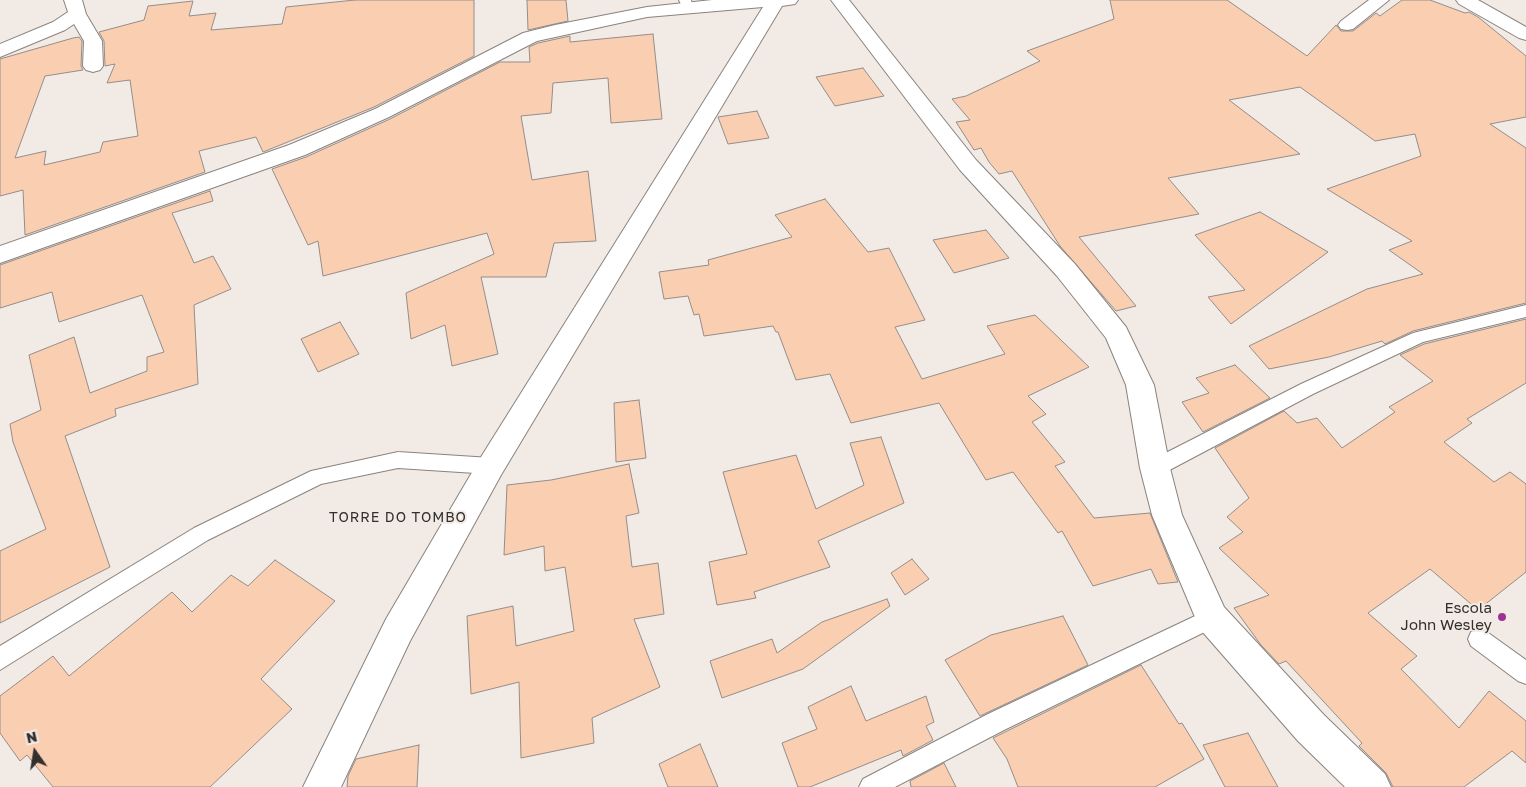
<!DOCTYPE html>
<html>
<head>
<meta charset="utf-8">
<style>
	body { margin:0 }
	#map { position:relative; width:1526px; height:787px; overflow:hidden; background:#f2eae5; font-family:"Golos Text",sans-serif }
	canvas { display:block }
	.north { position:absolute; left:10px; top:727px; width:50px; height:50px; -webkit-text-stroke:4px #f2eae5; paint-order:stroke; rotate:347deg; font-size:14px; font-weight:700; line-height:20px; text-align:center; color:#322f2d }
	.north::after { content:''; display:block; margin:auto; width:18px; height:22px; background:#322f2d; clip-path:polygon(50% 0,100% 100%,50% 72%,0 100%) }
</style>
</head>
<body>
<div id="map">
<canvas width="1526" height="787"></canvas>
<div class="north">N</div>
</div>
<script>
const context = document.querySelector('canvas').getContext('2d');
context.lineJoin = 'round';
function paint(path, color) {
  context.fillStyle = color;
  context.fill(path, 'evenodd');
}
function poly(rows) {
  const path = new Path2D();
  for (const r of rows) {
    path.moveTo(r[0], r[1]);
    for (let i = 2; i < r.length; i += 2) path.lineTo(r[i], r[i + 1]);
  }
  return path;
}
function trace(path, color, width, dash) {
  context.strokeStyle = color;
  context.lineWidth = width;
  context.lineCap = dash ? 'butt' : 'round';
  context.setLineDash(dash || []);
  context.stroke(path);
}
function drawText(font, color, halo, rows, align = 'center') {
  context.font = font + ' "Golos Text",sans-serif';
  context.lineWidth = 4;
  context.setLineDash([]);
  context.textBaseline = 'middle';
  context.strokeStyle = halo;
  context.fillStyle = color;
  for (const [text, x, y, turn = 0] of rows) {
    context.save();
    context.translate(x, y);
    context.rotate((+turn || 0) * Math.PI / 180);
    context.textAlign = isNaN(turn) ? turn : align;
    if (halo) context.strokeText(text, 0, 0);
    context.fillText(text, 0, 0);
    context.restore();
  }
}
const building = poly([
	[355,0,474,0,474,56,374,107,263,152,256,137,199,151,205,172,25,235,23,190,0,196,0,59,73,38,79,37,82,41,81,66,83,70,45,76,15,158,46,151,44,165,100,152,103,142,138,136,130,80,107,83,115,64,105,66,104,41,99,32,144,20,148,6,193,1,189,16,216,13,211,30,282,24,286,7,355,0],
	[527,0,566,0,568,21,528,30,527,0],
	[1110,0,1227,0,1307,56,1336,25,1341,31,1353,31,1376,13,1380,16,1402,0,1430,0,1465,13,1469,12,1478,17,1526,56,1526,117,1490,124,1526,148,1526,303,1413,331,1385,344,1382,341,1329,357,1269,369,1249,346,1367,289,1423,274,1389,250,1412,241,1327,189,1421,156,1415,134,1375,141,1300,87,1229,100,1300,154,1168,178,1199,214,1079,237,1136,306,1116,311,1060,246,1012,171,999,174,989,162,981,148,974,150,956,122,970,120,952,99,966,96,1040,61,1027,51,1114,19,1110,0],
	[653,34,662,119,611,123,608,78,553,83,551,113,521,116,532,180,588,171,596,241,554,243,546,277,481,277,498,354,452,366,445,325,411,339,406,293,494,254,487,233,323,276,318,241,308,245,272,169,306,157,390,119,500,62,530,62,529,47,538,43,570,36,570,42,653,34],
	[863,68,884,96,835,106,816,77,863,68],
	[757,111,769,138,728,144,718,117,757,111],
	[210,191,213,201,172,213,194,263,213,256,231,289,194,305,198,384,115,409,116,416,65,436,110,567,0,623,0,551,46,529,13,442,10,424,41,410,29,355,74,337,90,393,147,371,147,357,164,352,142,295,59,322,52,292,0,308,0,265,210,191],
	[825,199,868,252,889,248,925,320,895,327,922,379,1005,354,987,326,1035,315,1089,367,1028,396,1046,414,1032,422,1065,462,1055,466,1094,518,1150,513,1178,582,1158,584,1151,569,1093,586,1062,531,1058,533,1013,472,986,480,939,403,851,423,830,374,796,380,778,332,776,332,773,326,704,336,699,314,694,315,688,296,664,299,659,272,709,265,708,260,792,237,775,215,825,199],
	[1260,212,1328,252,1231,324,1208,297,1245,290,1195,235,1260,212],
	[986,230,1009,258,954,273,933,240,986,230],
	[1526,319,1526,383,1467,419,1472,423,1444,442,1494,482,1510,472,1526,484,1526,572,1478,610,1430,569,1368,613,1417,656,1401,669,1459,728,1489,691,1526,721,1526,763,1512,751,1464,787,1393,787,1386,773,1359,746,1362,743,1286,661,1279,664,1261,645,1234,608,1269,595,1219,548,1243,532,1227,517,1249,498,1215,448,1284,411,1297,423,1317,418,1342,448,1395,412,1389,407,1433,381,1400,355,1424,344,1526,319],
	[340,322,359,354,318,372,301,339,340,322],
	[1235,365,1270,398,1203,432,1182,402,1209,393,1196,378,1235,365],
	[639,400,646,458,616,462,614,403,639,400],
	[881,437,904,503,818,541,830,567,754,592,756,598,717,605,709,562,747,554,723,472,796,455,816,509,864,485,850,443,881,437],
	[629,464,639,513,626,516,632,567,658,563,664,614,634,619,660,687,592,718,594,743,521,758,519,682,471,694,467,616,513,606,516,646,574,631,565,567,545,571,544,546,504,555,507,485,551,480,629,464],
	[912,559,929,579,905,595,891,573,912,559],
	[275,560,335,601,261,679,292,709,210,787,53,787,27,755,20,761,0,733,0,696,53,656,69,676,172,592,192,612,231,575,248,586,275,560],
	[887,599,890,606,803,669,722,698,710,661,772,639,777,653,822,622,887,599],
	[1063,616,1088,665,980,716,945,660,991,635,1063,616],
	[1141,665,1179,724,1182,723,1204,759,1155,787,1018,787,1007,759,993,738,1141,665],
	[851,686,866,721,926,696,934,722,926,726,933,740,903,756,901,750,810,787,798,787,782,743,817,729,808,707,851,686],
	[1248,733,1278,787,1225,787,1203,745,1248,733],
	[700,744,718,787,668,787,659,764,700,744],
	[419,745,417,787,347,787,348,776,356,759,419,745],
	[944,763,956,787,911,787,910,781,944,763]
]);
paint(building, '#f9ceb1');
trace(building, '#958d89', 1);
const service = poly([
	[679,0,691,0,693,7,687,10,683,9,679,0],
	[1526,305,1526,317,1423,342,1313,394,1162,474,1155,476,1148,474,1146,468,1148,462,1301,384,1413,333,1526,305],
	[398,452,491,458,498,460,500,466,498,472,491,474,398,468,321,484,208,540,0,670,0,646,194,528,311,471,398,452],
	[1212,608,1219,611,1223,618,1219,625,1004,730,895,787,859,787,863,779,988,714,1212,608],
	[1479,629,1487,632,1526,660,1526,684,1518,681,1471,646,1468,639,1471,632,1479,629]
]);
const minor = poly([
	[64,0,82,0,86,14,102,41,103,66,100,70,93,72,86,70,83,66,84,41,74,24,65,30,0,57,0,44,53,22,68,12,64,0],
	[712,0,798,0,795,4,782,6,501,475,410,641,341,787,303,787,386,619,481,457,763,7,647,17,537,41,389,117,305,155,0,263,0,246,289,145,375,109,523,33,555,25,647,7,712,0],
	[831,0,849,0,976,160,1075,264,1126,327,1154,385,1170,468,1182,515,1224,607,1324,715,1385,774,1391,787,1345,787,1298,741,1200,629,1152,515,1140,468,1126,385,1106,338,1057,276,960,170,831,0],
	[1369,0,1389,0,1353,29,1347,30,1341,29,1338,25,1341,21,1369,0],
	[1456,0,1478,0,1526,27,1526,40,1519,38,1459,4,1456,0]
]);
trace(service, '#8a837e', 2);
trace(minor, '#8a837e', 2);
paint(service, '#fff');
paint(minor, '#fff');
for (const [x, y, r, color] of [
	[1502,617,5,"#9e3293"]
]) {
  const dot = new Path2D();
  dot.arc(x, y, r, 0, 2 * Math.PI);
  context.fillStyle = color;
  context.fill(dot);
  trace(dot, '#f2eae5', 2);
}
context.letterSpacing = '1px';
drawText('14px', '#322f2d', '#f2eae5', [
	["TORRE DO TOMBO",398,518]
]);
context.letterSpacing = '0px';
drawText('15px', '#322f2d', '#f2eae5', [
	["Escola",1492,608],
	["John Wesley",1492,625]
], 'right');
</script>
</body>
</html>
